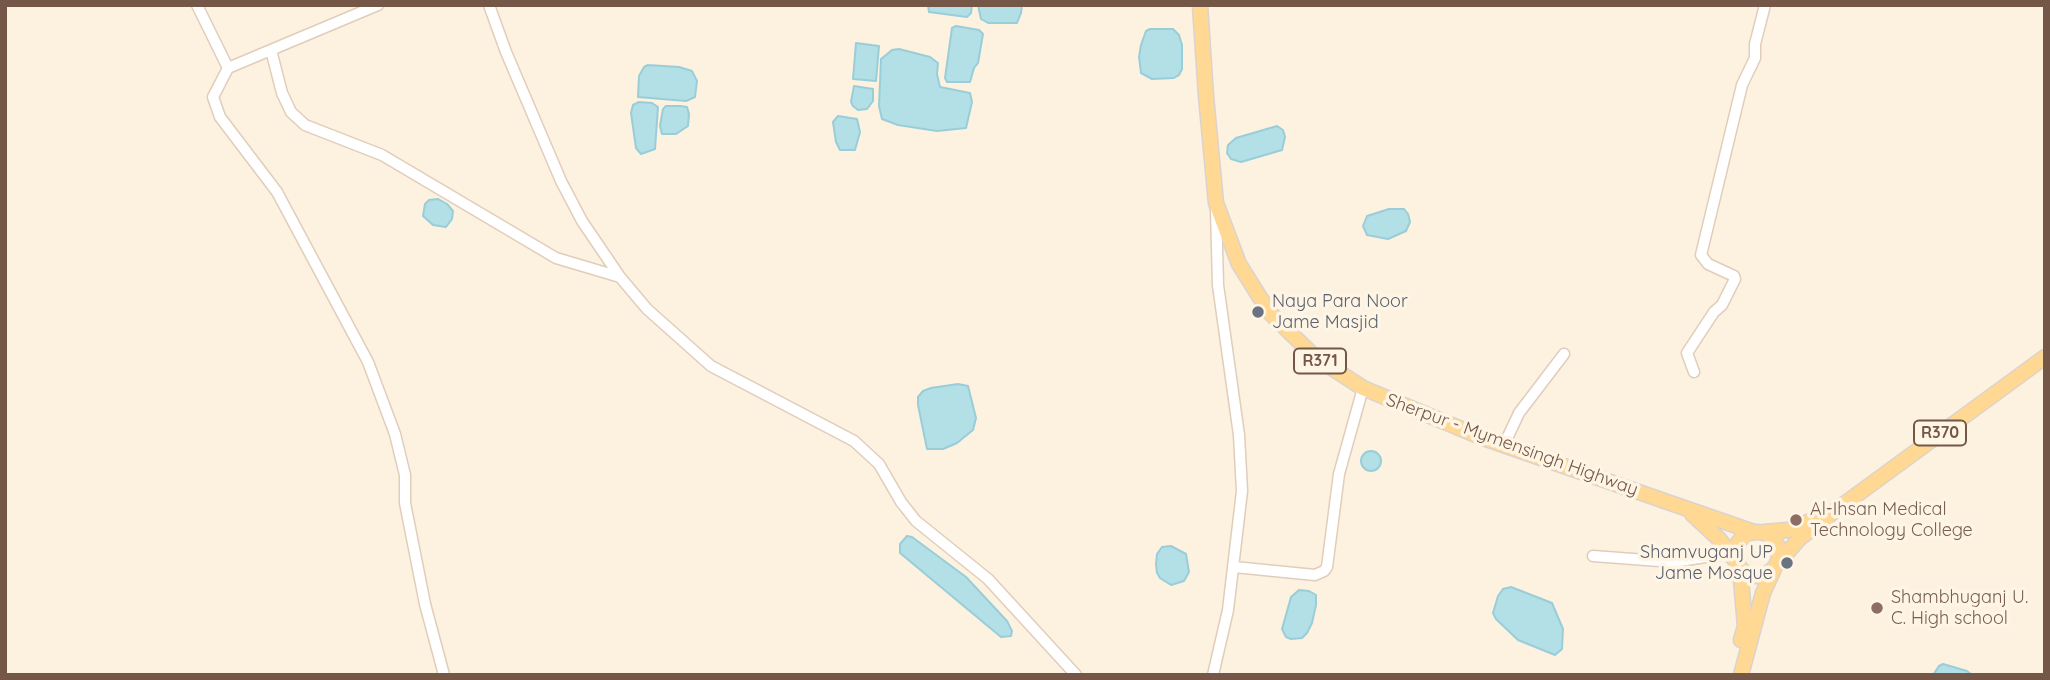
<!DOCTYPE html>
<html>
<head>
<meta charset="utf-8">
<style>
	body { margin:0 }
	#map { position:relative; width:2050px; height:680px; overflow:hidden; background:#fdf1df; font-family:Quicksand,sans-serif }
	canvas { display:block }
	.frame { position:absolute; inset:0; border:7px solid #745746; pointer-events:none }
</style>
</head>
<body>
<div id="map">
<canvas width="2050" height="680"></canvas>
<div class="frame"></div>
</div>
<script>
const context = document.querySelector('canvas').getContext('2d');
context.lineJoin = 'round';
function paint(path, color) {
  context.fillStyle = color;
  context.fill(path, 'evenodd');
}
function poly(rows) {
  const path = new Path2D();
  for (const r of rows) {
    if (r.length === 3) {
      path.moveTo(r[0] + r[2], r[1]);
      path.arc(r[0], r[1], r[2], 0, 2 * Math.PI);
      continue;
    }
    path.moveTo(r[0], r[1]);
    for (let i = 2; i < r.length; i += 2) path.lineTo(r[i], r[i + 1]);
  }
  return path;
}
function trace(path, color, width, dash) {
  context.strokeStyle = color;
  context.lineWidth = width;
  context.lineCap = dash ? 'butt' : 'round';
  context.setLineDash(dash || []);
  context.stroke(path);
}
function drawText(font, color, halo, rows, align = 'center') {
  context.font = font + ' Quicksand,sans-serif';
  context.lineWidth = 7;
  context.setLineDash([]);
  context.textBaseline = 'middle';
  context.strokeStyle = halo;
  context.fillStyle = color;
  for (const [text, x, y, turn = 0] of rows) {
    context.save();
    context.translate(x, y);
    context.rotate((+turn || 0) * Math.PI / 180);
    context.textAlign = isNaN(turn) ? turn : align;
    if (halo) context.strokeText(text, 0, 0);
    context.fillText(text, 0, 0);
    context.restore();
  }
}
const water = poly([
	[928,5,972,5,971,13,967,17,929,12,928,5],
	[978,5,1022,5,1021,13,1017,23,988,23,981,19,978,5],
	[956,26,979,30,983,34,978,63,974,68,970,82,947,82,945,78,952,28,956,26],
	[1150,29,1173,29,1179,35,1182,45,1182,69,1179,75,1174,78,1152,79,1141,73,1139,57,1141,45,1146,31,1150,29],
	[856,43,879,46,876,81,853,79,856,43],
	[899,49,930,57,938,63,937,74,940,87,970,93,972,102,966,128,937,131,898,125,882,119,879,106,881,59,892,50,899,49],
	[648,65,679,67,692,71,697,81,695,97,686,101,638,97,639,76,644,67,648,65],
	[854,86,873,89,873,101,867,109,858,110,853,106,851,102,854,86],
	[639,102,652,103,658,107,655,149,641,154,636,148,631,113,633,105,639,102],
	[680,106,687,107,689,114,688,126,676,134,662,134,660,126,663,109,666,106,680,106],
	[838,116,857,119,860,132,855,150,840,150,836,142,833,122,838,116],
	[1277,126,1283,130,1285,137,1282,150,1241,162,1231,159,1227,153,1228,145,1236,138,1277,126],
	[438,199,447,204,453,211,452,219,446,227,433,225,423,216,425,204,429,200,438,199],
	[1389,209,1404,209,1408,214,1410,222,1406,231,1388,239,1367,235,1363,226,1367,216,1389,209],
	[958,384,968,386,976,418,973,430,957,443,943,449,927,449,918,405,918,397,923,391,931,388,958,384],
	[1371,461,10],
	[907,536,912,537,966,577,1007,621,1012,631,1011,636,1001,637,900,553,900,544,907,536],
	[1171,546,1186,554,1189,572,1184,581,1171,585,1160,578,1157,573,1156,564,1157,554,1162,547,1171,546],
	[1511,587,1552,603,1563,629,1562,649,1555,655,1518,640,1496,619,1493,613,1498,596,1503,589,1511,587],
	[1299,590,1309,591,1316,595,1316,605,1312,623,1307,633,1302,638,1291,639,1286,637,1282,629,1291,597,1299,590],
	[1943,664,1967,671,1972,675,1933,675,1939,666,1943,664]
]);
paint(water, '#b3dfe7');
trace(water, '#99ced9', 2);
const minor = poly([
	[197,5,228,68],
	[378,5,228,68,213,97,220,117,277,192,368,362,395,434,405,475,405,503,425,604,444,675],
	[489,5,506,52,561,181,582,221,620,277],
	[271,50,282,93,291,112,305,125,382,155,556,258,620,277,647,309,711,366,854,441,879,464,901,502,916,521,988,579,1076,675],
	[1694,372,1687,353,1714,312,1722,305,1735,279,1734,276,1708,264,1701,255,1742,85,1755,58,1755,44,1765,5],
	[1504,445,1519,413,1564,354],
	[1593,556,1673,562,1731,553],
	[1234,567,1315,575,1324,571,1327,567,1339,474,1363,388],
	[1213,675,1228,610,1242,491,1239,435,1218,285,1216,209]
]);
const major = poly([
	[1200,5,1206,96,1216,203,1239,264,1269,312,1315,357,1363,388,1483,438,1754,532],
	[1692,514,1719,539,1735,560],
	[1757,554,22],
	[1764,532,1788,530,1815,519],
	[1778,563,1800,538,1836,510,2045,357],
	[1740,568,1745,626,1741,640],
	[1741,675,1763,593,1774,569]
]);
trace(minor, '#e1cdbb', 13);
trace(major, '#dbd3cf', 17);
trace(minor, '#fff', 10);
trace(major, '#ffd894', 14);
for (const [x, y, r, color] of [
	[1258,312,7,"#6b7280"],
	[1796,520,7,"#8d6e63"],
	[1787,563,7,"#6b7280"],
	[1877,608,7,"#8d6e63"]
]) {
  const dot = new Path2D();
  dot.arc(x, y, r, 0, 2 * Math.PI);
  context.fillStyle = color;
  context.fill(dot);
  trace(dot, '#fff5e5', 2.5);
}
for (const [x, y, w] of [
	[1320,361,52],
	[1940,433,52]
]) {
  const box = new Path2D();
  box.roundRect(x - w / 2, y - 12.5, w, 25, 5);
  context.fillStyle = '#fff5e5';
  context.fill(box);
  trace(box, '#745746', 2);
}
drawText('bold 16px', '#745746', null, [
	["R371",1320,361],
	["R370",1940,433]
]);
drawText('18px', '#5b616d', '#fff5e5', [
	["Naya Para Noor",1272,302],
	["Jame Masjid",1272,323],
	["Shamvuganj UP",1773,553,"right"],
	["Jame Mosque",1773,574,"right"]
], 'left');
drawText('18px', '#745746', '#fff5e5', [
	["Sherpur - Mymensingh Highway",1512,445,20]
]);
drawText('18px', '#785e54', '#fff5e5', [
	["Al-Ihsan Medical",1810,510],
	["Technology College",1810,531],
	["Shambhuganj U.",1891,598],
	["C. High school",1891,619]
], 'left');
</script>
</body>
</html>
